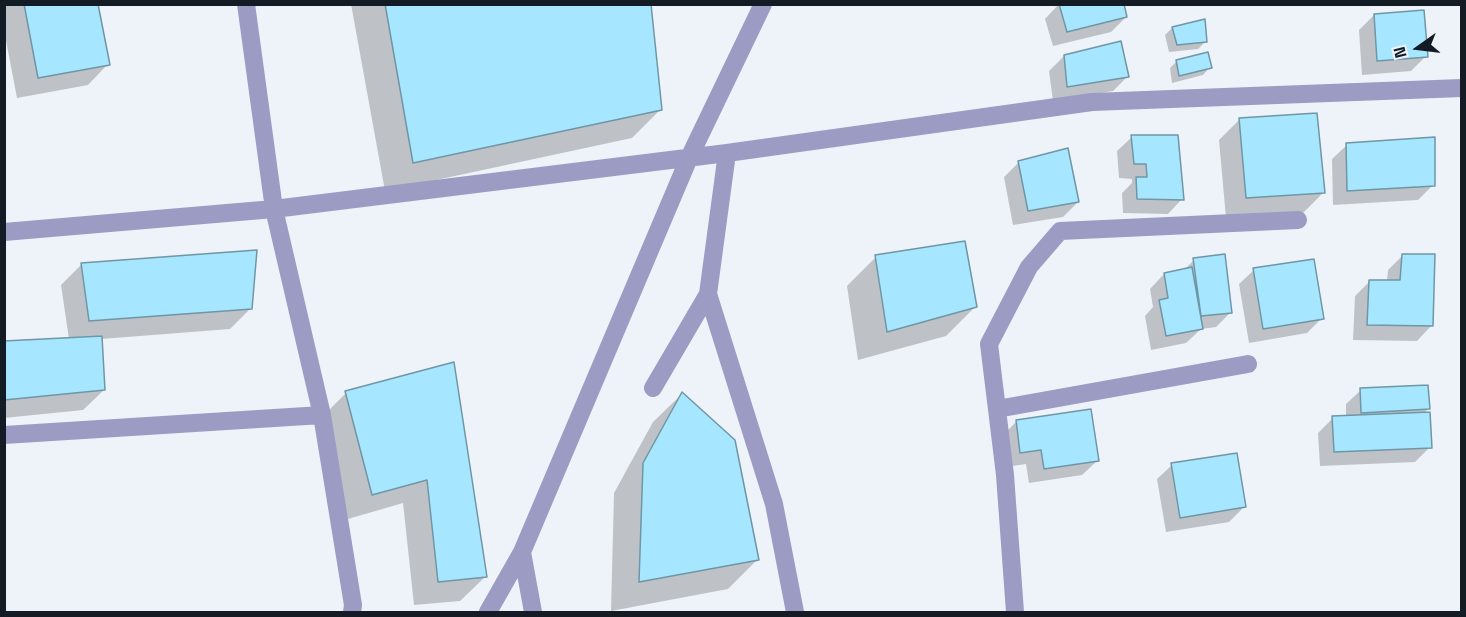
<!DOCTYPE html>
<html>
<head>
<meta charset="utf-8">
<style>
	body { margin:0 }
	#map { position:relative; width:1466px; height:617px; overflow:hidden; background:#eef3f9; font-family:"Space Grotesk",sans-serif }
	canvas { display:block }
	.frame { position:absolute; inset:0; border:6px solid #131b25; pointer-events:none }
	.north { position:absolute; left:1388px; top:18px; width:60px; height:60px; -webkit-text-stroke:4px #eef3f9; paint-order:stroke; rotate:256deg; font-size:16px; font-weight:700; line-height:24px; text-align:center; color:#131b25 }
	.north::after { content:''; display:block; margin:auto; width:21px; height:27px; background:#131b25; clip-path:polygon(50% 0,100% 100%,50% 72%,0 100%) }
</style>
</head>
<body>
<div id="map">
<canvas width="1466" height="617"></canvas>
<div class="frame"></div>
<div class="north">N</div>
</div>
<script>
const context = document.querySelector('canvas').getContext('2d');
context.lineJoin = 'round';
function paint(path, color) {
  context.fillStyle = color;
  context.fill(path, 'evenodd');
}
function poly(rows) {
  const path = new Path2D();
  for (const r of rows) {
    path.moveTo(r[0], r[1]);
    for (let i = 2; i < r.length; i += 2) path.lineTo(r[i], r[i + 1]);
  }
  return path;
}
function trace(path, color, width, dash) {
  context.strokeStyle = color;
  context.lineWidth = width;
  context.lineCap = dash ? 'butt' : 'round';
  context.setLineDash(dash || []);
  context.stroke(path);
}
paint(poly([
	[6,4,97,4,108,64,88,85,17,98,4,30,4,6],
	[351,4,649,4,661,109,632,138,385,191],
	[1059,4,1123,4,1126,17,1111,32,1053,46,1045,19],
	[1374,15,1426,56,1411,71,1362,75,1359,30],
	[1172,28,1206,41,1198,49,1169,52,1165,35],
	[1064,56,1128,76,1113,91,1053,101,1049,71],
	[1177,61,1210,67,1203,75,1172,83,1170,68],
	[1239,120,1323,193,1303,213,1226,218,1219,140],
	[1132,137,1182,199,1168,214,1123,213,1122,193,1132,183,1132,179,1119,178,1117,151],
	[1347,145,1433,185,1418,200,1333,205,1332,159],
	[1019,162,1078,202,1063,217,1013,225,1004,177],
	[1403,255,1431,326,1417,341,1353,340,1355,296,1370,281,1387,281,1388,270],
	[876,257,975,307,946,336,858,360,847,286],
	[1194,260,1231,312,1216,327,1201,329,1186,343,1151,350,1145,316,1153,307,1150,289,1164,274,1184,270],
	[82,264,251,308,230,329,101,339,104,390,83,410,4,418,4,342,69,339,61,285],
	[1254,270,1322,318,1307,333,1249,343,1239,284],
	[453,364,485,577,460,601,414,605,403,503,348,519,322,417,346,393],
	[1361,390,1428,409,1423,414,1430,447,1415,462,1320,466,1318,433,1333,418,1346,417,1346,404],
	[682,394,757,560,728,589,611,611,614,493,653,422],
	[1017,421,1097,461,1082,475,1029,483,1026,464,1006,467,1002,436],
	[1172,465,1244,507,1229,522,1166,532,1157,479]
]), '#0003');
const building = poly([
	[24,4,98,4,110,65,38,78,24,4],
	[385,4,651,4,662,110,413,163,385,4],
	[1059,4,1124,4,1127,17,1067,32,1059,4],
	[1424,10,1428,57,1377,61,1374,14,1424,10],
	[1205,19,1207,42,1177,45,1172,27,1205,19],
	[1121,41,1129,77,1067,87,1064,55,1121,41],
	[1208,52,1212,68,1179,76,1176,60,1208,52],
	[1317,113,1325,193,1246,198,1239,118,1317,113],
	[1131,135,1178,135,1184,200,1137,199,1136,177,1147,177,1146,164,1134,164,1131,135],
	[1435,137,1435,186,1347,191,1346,143,1435,137],
	[1068,148,1079,202,1028,211,1018,161,1068,148],
	[965,241,977,307,887,332,875,255,965,241],
	[257,250,252,309,89,321,81,263,257,250],
	[1225,254,1232,313,1201,316,1193,258,1225,254],
	[1402,254,1435,254,1433,326,1367,325,1369,280,1400,280,1402,254],
	[1314,259,1324,319,1263,329,1253,268,1314,259],
	[1192,267,1203,329,1166,336,1159,300,1168,298,1164,273,1192,267],
	[102,336,105,390,4,400,4,341,102,336],
	[454,362,487,577,438,582,427,480,372,495,345,391,454,362],
	[1428,385,1430,409,1361,413,1360,388,1428,385],
	[682,392,735,440,759,560,639,582,643,463,682,392],
	[1091,409,1099,461,1044,469,1041,450,1020,453,1016,420,1091,409],
	[1430,412,1432,448,1334,452,1332,416,1430,412],
	[1237,453,1246,507,1180,518,1171,463,1237,453]
]);
paint(building, '#a6e6ff');
trace(building, '#6f96a5', 1.5);
trace(poly([
	[246,4,274,209,322,415,353,605,352,612],
	[4,232,274,209,727,153],
	[653,388,708,294],
	[997,409,1248,364],
	[4,435,322,415],
	[522,552,533,612],
	[488,612,522,552,689,158,763,4],
	[795,612,774,504,708,294,727,153,1092,102,1462,88],
	[1015,612,1005,475,989,344,1029,267,1060,231,1298,220]
]), '#9c9bc4', 18);
</script>
</body>
</html>
